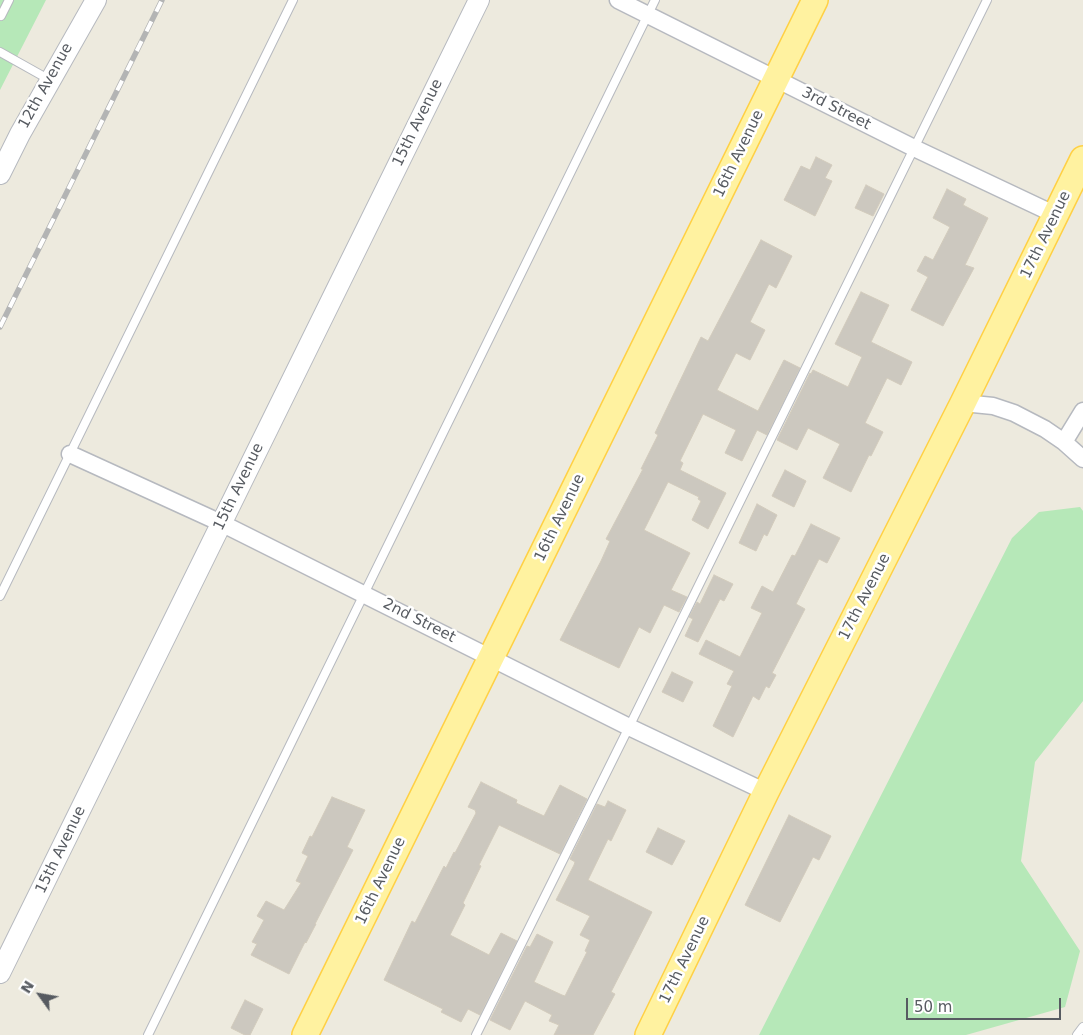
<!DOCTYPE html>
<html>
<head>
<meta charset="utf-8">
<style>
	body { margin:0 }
	#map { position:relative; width:1083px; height:1035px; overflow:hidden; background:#edeade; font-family:"DejaVu Sans",sans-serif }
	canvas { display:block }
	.north { position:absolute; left:15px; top:970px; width:50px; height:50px; -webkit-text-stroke:4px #fff; paint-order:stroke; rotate:302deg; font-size:14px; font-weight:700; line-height:20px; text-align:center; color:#575b61 }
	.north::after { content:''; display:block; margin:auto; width:18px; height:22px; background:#575b61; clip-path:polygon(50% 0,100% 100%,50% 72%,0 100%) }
	.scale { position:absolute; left:906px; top:998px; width:155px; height:22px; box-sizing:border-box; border:2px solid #575b61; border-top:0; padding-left:6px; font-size:15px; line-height:18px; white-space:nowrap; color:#575b61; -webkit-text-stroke:4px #fff; paint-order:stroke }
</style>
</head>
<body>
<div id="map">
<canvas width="1083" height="1035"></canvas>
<div class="north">N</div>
<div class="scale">50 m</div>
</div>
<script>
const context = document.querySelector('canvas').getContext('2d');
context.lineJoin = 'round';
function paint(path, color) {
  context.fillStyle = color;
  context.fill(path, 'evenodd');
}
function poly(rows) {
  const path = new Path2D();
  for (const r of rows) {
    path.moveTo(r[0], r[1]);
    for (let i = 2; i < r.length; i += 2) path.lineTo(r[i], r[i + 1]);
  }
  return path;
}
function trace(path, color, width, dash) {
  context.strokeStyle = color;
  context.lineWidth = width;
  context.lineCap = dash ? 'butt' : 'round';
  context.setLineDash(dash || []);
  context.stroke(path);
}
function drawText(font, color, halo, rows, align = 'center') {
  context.font = font + ' "DejaVu Sans",sans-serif';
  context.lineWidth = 5;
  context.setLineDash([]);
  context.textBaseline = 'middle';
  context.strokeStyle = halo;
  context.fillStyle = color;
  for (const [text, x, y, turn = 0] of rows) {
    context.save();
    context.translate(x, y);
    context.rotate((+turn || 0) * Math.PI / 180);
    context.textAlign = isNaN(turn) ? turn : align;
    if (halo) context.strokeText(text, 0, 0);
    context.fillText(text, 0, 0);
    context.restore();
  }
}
paint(poly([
	[0,0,46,0,0,90],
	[1080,507,1083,511,1083,701,1035,762,1021,861,1080,951,1065,1007,966,1035,759,1035,1012,538,1039,512]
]), '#b6e8b8');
const building = poly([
	[816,157,832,165,825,178,832,181,815,216,784,200,801,166,810,170,816,157],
	[866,185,884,194,873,216,855,208,866,185],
	[947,189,966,199,963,205,988,218,965,265,974,268,943,326,911,310,928,277,917,271,925,256,933,260,950,227,933,218,947,189],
	[761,240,792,256,776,288,769,284,750,322,765,330,750,360,736,353,717,390,758,411,784,360,800,368,767,435,757,430,742,461,725,453,736,430,703,414,680,461,683,463,680,470,726,493,708,529,692,520,701,501,698,499,699,497,668,482,644,530,690,553,671,590,687,597,679,612,664,605,650,633,639,627,619,668,560,640,601,561,610,541,606,539,643,469,641,469,658,435,655,433,701,337,708,341,761,240],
	[861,292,889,305,871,342,912,362,901,385,887,378,865,423,883,432,871,456,869,455,851,492,823,478,840,444,808,428,797,450,777,440,810,373,811,374,813,370,848,387,862,357,835,344,861,292],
	[785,470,806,481,794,507,772,496,785,470],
	[757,504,777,515,767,536,764,534,756,551,739,543,757,504],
	[811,524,840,538,827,563,819,559,796,604,805,609,772,673,776,675,769,688,766,686,759,700,753,696,733,737,713,726,732,686,727,684,734,671,699,654,706,640,740,657,762,613,751,608,762,586,773,592,792,555,795,556,811,524],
	[714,575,733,584,724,601,720,599,698,642,685,636,693,619,689,617,697,602,700,604,714,575],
	[672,672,693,682,683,702,662,692,672,672],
	[481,782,517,800,516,803,544,816,560,785,587,799,560,854,499,825,479,865,481,866,463,903,465,905,450,935,489,955,501,933,517,941,480,1015,468,1009,461,1022,441,1012,443,1009,384,980,412,921,415,923,444,866,446,868,454,852,455,853,476,813,475,810,468,807,481,782],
	[332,797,365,810,347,847,353,850,315,924,316,924,306,943,305,942,289,974,251,955,257,944,252,942,264,920,257,916,266,901,284,910,301,883,296,881,308,856,302,853,310,836,312,837,332,797],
	[608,801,626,810,611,841,608,839,588,880,652,912,611,992,615,994,593,1035,554,1035,559,1025,549,1021,552,1015,525,1001,510,1030,490,1020,527,946,530,947,537,934,553,942,534,982,562,995,565,996,587,952,585,951,590,940,580,935,590,916,556,900,574,865,575,862,570,859,597,804,605,807,608,801],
	[789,815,831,836,819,860,813,857,780,922,745,905,789,815],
	[658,828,685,841,672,865,646,852,658,828],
	[245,1000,263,1009,250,1035,245,1035,231,1028,245,1000]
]);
paint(building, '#ccc8bf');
trace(building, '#d2cbbc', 1);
const service = poly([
	[1,16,9,0],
	[0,52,50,80],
	[0,596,293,0],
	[148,1035,655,0],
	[476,1035,629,727,987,0],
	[1077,1035,1083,1027]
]);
const minor = poly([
	[618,0,914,148,1056,215],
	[963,403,993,406,1014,413,1045,429,1064,442,1083,459],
	[1064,442,1083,411],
	[70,454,221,523,629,727,766,792]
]);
const tertiary = poly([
	[0,174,20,134,96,0],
	[0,973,479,0]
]);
const primary = poly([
	[305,1035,815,0],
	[648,1035,766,792,963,403,1083,159]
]);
trace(service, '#b6b9bf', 10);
trace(minor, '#b6b9bf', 19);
trace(tertiary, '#b6b9bf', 22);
trace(primary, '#ffd044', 28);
trace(service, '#fff', 8);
trace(minor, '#fff', 16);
trace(tertiary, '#fff', 20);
trace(primary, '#fff2a0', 25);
const rail = poly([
	[0,327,162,0]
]);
trace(rail, '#b3b4b4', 5.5);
trace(rail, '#fff', 4, [11]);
drawText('15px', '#575b61', '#fff', [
	["12th Avenue",46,86,-61],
	["3rd Street",836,109,27],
	["15th Avenue",418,123,-64],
	["16th Avenue",739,154,-64],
	["17th Avenue",1046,235,-64],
	["15th Avenue",239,487,-64],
	["16th Avenue",560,518,-64],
	["17th Avenue",865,597,-63],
	["2nd Street",419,621,27],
	["15th Avenue",61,850,-64],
	["16th Avenue",381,881,-64],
	["17th Avenue",685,960,-64]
]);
</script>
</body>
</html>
